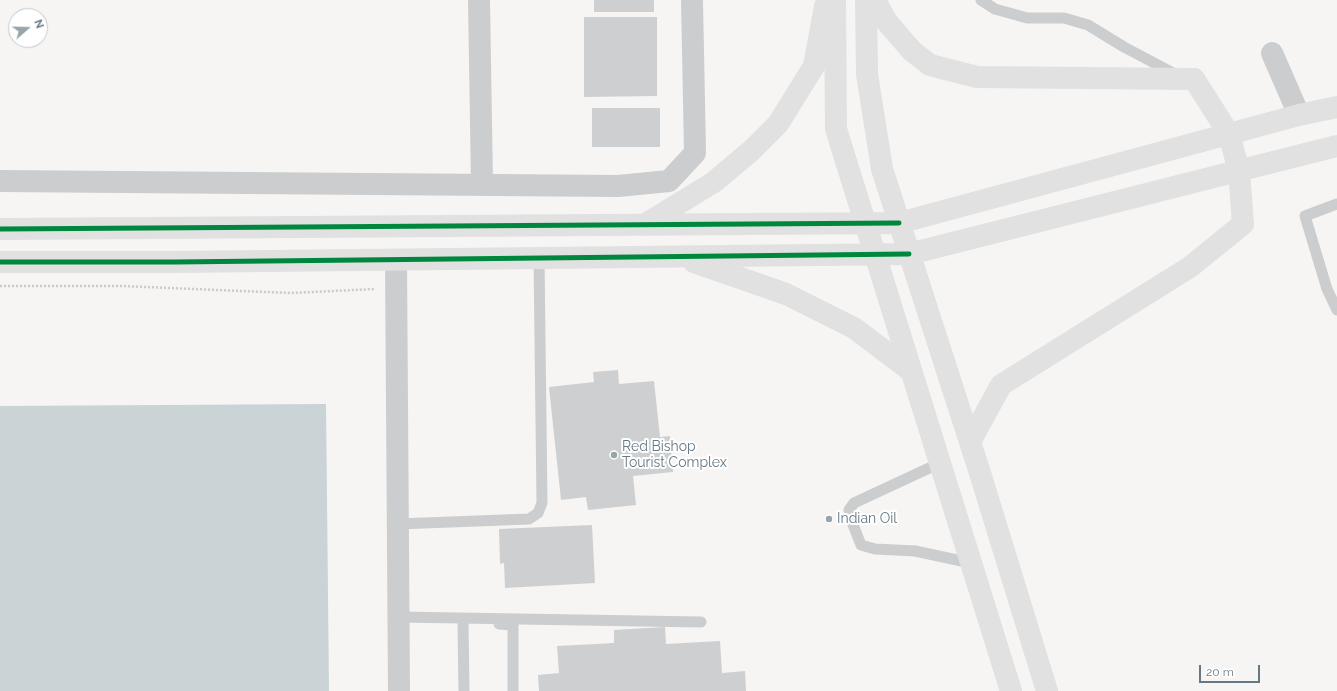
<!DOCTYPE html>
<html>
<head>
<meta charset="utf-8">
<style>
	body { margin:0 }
	#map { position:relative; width:1337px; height:691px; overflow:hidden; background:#f6f5f4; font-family:Raleway,sans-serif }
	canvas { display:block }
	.north { position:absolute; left:8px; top:8px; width:40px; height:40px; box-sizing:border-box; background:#fff; border:1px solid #c2c9ce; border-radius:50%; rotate:70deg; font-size:11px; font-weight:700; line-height:16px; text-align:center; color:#667884 }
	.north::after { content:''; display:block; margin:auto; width:14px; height:18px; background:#98a4ab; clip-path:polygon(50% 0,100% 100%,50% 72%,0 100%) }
	.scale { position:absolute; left:1199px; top:665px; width:61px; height:18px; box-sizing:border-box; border:2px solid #667884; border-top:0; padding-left:5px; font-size:12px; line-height:14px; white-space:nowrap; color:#667884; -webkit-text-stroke:3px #fff; paint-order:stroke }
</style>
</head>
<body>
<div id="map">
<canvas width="1337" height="691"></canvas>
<div class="north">N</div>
<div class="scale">20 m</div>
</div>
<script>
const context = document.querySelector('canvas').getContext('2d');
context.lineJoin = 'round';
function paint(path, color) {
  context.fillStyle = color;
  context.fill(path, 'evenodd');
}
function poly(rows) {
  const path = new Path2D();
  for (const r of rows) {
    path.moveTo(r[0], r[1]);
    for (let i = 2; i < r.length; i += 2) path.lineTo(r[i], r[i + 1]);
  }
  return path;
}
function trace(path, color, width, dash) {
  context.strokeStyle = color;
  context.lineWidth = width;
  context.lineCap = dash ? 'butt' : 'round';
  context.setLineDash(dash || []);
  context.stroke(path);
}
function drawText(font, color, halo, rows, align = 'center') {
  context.font = font + ' Raleway,sans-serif';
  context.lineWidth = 4;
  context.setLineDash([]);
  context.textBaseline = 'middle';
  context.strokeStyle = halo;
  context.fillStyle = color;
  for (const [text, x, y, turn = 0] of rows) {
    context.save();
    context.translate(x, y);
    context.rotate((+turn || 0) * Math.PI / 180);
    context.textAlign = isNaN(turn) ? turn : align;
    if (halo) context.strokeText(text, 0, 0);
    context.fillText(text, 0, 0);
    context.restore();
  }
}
paint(poly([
	[326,404,329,691,0,691,0,406]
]), '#cad3d5');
paint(poly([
	[594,0,654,0,654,12,594,12],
	[584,17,657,17,657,96,584,97],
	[592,108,660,108,660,147,592,147],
	[618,370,619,384,654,381,660,437,670,436,673,472,633,476,636,505,588,510,586,497,561,500,549,387,594,382,593,372],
	[592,525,595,583,505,588,504,563,500,564,499,529],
	[665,627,666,644,720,641,722,673,745,671,746,691,539,691,538,675,559,673,557,646,614,643,614,630]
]), '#cecfd0');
trace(poly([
	[0,286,122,286,291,293,375,289]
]), '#c9caca', 2.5, [2, 2]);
trace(poly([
	[981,0,995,9,1027,18,1064,18,1088,25,1124,47,1175,74],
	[1337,204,1305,216,1327,289,1337,310],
	[940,463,854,503,849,510,852,522,861,545,875,549,915,551,971,563],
	[398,524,529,519,538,513,542,503,539,258],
	[399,617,701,622],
	[463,624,464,691],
	[499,624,513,625,513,691]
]), '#cccdce', 11);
trace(poly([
	[479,0,482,184],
	[1272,53,1299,115],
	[0,181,618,186,669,181,695,153,692,0],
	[396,260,399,691]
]), '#cccdce', 22);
trace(poly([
	[835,0,836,129,1011,691],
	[866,0,867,74,882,169,980,473,1047,691],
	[875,0,887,22,912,51,930,65,977,77,1194,79,1229,134,1239,171,1243,224,1190,267,1001,385,970,442],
	[644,225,714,182,752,150,778,124,814,66,825,6],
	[0,229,899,223,1299,115,1337,107],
	[0,262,175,262,909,254,1337,146],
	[694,262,786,294,854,328,911,371]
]), '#e0e1e0', 22);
trace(poly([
	[0,229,899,223],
	[0,262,175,262,909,254]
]), '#00873e', 5);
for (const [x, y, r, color] of [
	[614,455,4,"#98a4ab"],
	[829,519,4,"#98a4ab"]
]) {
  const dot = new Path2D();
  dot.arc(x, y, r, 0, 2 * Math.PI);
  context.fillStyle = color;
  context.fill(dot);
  trace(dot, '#fff', 1.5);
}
drawText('14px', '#667884', '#fff', [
	["Red Bishop",622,447],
	["Tourist Complex",622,463],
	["Indian Oil",837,519]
], 'left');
</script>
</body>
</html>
